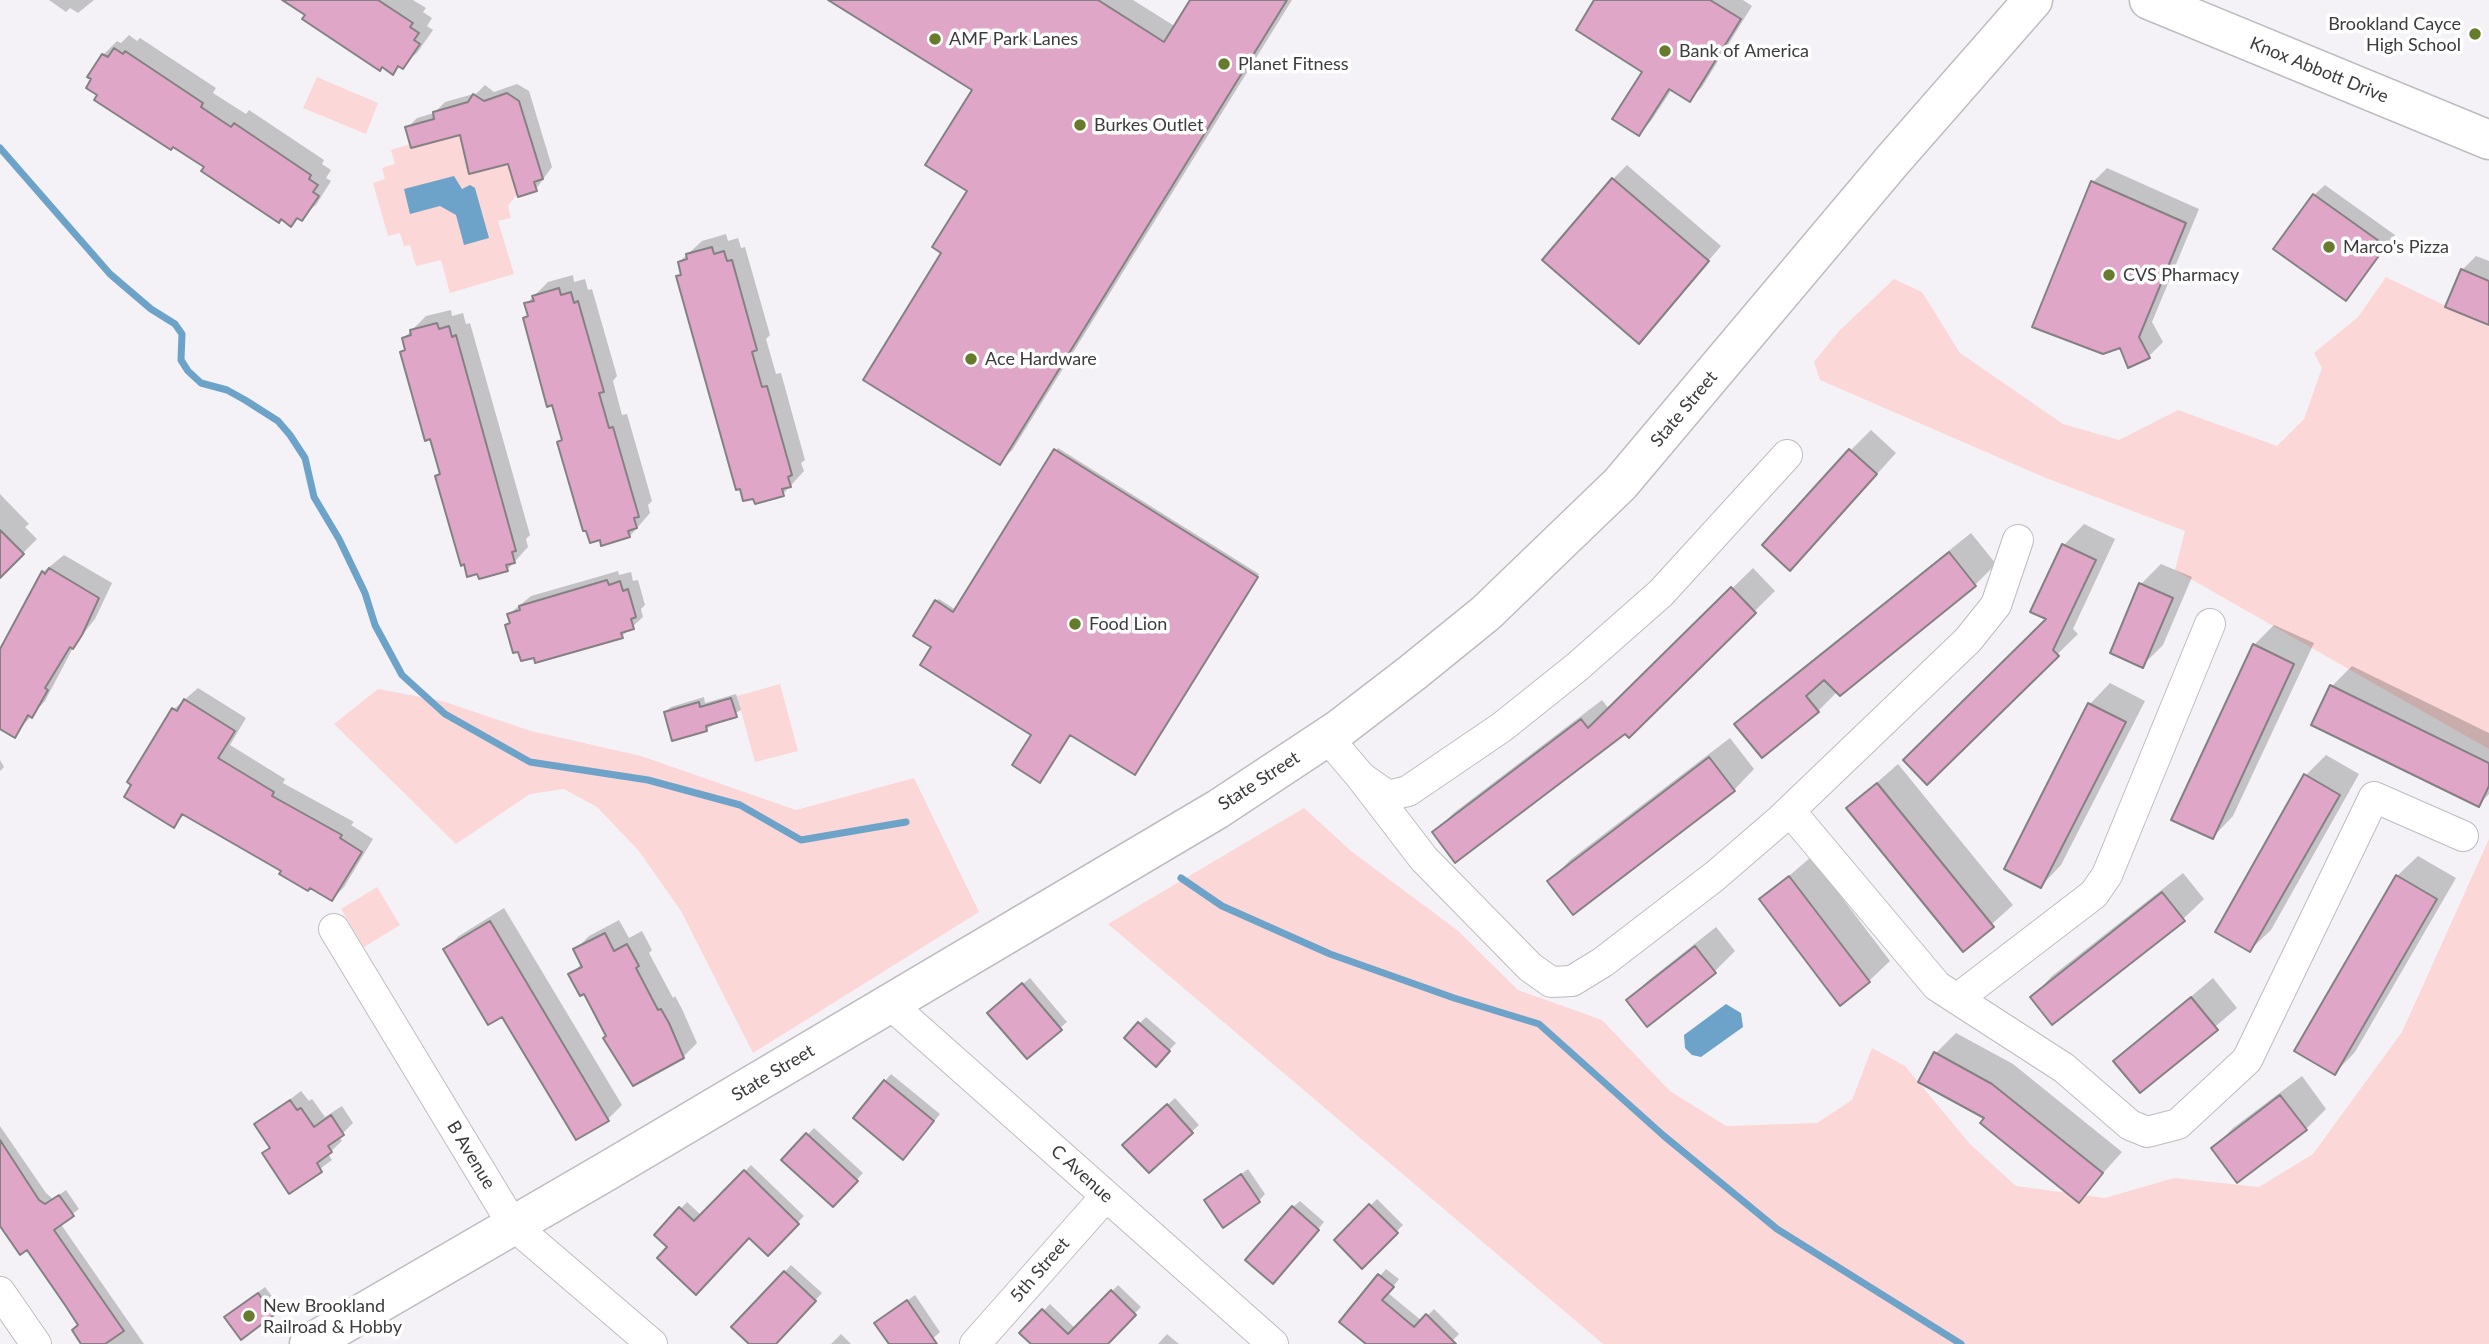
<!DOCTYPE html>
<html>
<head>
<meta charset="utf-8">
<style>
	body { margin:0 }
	canvas { display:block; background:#f4f2f6 }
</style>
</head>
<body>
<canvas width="2489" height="1344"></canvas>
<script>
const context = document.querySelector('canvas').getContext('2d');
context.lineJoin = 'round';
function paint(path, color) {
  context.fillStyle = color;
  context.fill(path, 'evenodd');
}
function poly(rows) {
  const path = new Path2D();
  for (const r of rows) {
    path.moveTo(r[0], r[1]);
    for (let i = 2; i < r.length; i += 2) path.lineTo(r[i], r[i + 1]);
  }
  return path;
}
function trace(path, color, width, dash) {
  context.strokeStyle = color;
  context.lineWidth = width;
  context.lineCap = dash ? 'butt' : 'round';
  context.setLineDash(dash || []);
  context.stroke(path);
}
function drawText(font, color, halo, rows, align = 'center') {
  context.font = font + ' Lato,sans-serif';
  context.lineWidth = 7;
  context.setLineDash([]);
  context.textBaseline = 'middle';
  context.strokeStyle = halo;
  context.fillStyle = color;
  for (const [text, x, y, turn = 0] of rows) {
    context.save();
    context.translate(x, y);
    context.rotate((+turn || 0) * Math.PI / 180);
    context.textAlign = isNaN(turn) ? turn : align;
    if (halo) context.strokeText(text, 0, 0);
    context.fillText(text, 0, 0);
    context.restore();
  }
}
paint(poly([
	[317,77,378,103,366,134,303,108],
	[491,126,500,138,517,194,508,206,511,218,498,221,514,274,450,293,441,260,416,266,410,245,404,246,400,233,388,236,373,183,385,179,382,168,395,164,391,150,410,144,411,148],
	[2386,277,2489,327,2489,749,2175,570,2185,531,2046,478,1820,380,1814,362,1839,331,1894,279,1922,292,1960,353,2063,424,2119,440,2178,410,2277,446,2304,419,2322,368,2314,353,2358,317],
	[780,684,798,751,755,762,737,696],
	[378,689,442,701,531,731,641,756,796,810,914,778,979,912,753,1053,681,911,638,850,597,807,564,789,530,794,456,844,334,724],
	[1304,808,1351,851,1457,930,1518,990,1602,1020,1670,1091,1726,1126,1817,1123,1852,1100,1872,1048,1905,1066,1970,1144,2016,1186,2105,1198,2174,1178,2259,1187,2313,1154,2402,1032,2489,839,2489,1344,1603,1344,1108,924],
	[377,887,400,925,364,947,341,909]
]), '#fcd7d7');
paint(poly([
	[454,176,462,189,470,185,475,188,489,238,464,245,456,215,440,206,410,214,404,189],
	[1726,1004,1741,1013,1743,1027,1701,1057,1692,1055,1685,1048,1684,1035]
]), '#6da3c9');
paint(poly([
	[49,0,94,0,78,13,70,8,66,12],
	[285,0,413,0,426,8,423,12,432,18,427,26,433,30,417,53,393,72],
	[831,0,1133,0,1176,27,1192,0,1292,0,1013,449,1000,463,943,252,969,190,974,89],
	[1596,0,1743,0,1752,6,1702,87,1689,100,1672,89,1651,121,1639,134,1644,71],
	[129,35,137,41,140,38,216,88,213,93,246,114,249,110,324,160,322,164,331,170,326,178,331,181,316,205,291,224,99,94,90,76,103,55,117,41,121,43],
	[517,84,529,91,552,167,536,189,509,162,461,132,407,128,417,118,434,113,445,102,477,93,485,85,494,92],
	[1627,165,1721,246,1652,327,1613,179],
	[2107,168,2199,209,2152,322,2163,342,2149,356,2129,366,2093,182],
	[2325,185,2395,235,2346,299,2314,195],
	[726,234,728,241,738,238,741,248,745,247,770,335,766,339,776,374,781,373,805,460,801,463,804,471,783,494,678,277,682,272,679,262,702,241],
	[2476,256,2489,261,2489,323,2462,270],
	[573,275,574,282,585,279,588,290,592,289,617,376,613,381,622,415,627,414,652,501,648,505,650,513,630,536,559,442,563,439,525,318,529,314,526,304,548,282],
	[451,310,452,316,463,313,466,324,470,323,530,535,526,539,528,547,507,570,437,476,441,472,402,352,407,348,404,338,426,316],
	[1871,430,1896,453,1810,548,1850,451],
	[1058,448,1259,574,1137,770,1070,733,1034,734,933,647,936,601,939,599,956,610],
	[0,494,29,524,25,527,37,539,0,576],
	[2084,524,2115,539,2073,629,2078,634,1927,782,2049,619,2064,545],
	[1971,533,1996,564,1975,585,1840,693,1838,691,1818,711,1737,724,1757,704],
	[64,555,112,583,95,619,75,644,45,701,14,735,0,727,0,649,43,572],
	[2161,564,2192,577,2163,645,2143,665,2141,584],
	[1753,568,1775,591,1629,736,1625,731,1434,832,1455,812,1602,700,1609,709],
	[618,571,619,575,631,572,633,581,638,580,645,605,641,609,643,617,622,636,535,656,507,626,511,621,509,614,531,596],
	[2274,625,2314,643,2233,816,2213,837,2254,645],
	[2352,666,2489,733,2489,794,2478,805,2332,686],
	[2110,683,2145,701,2061,865,2041,886,2090,704],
	[198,688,246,718,230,745,285,779,283,783,354,822,351,825,373,839,344,887,332,899,185,814,173,826,129,782,174,709],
	[736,694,741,710,706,729,665,712,671,707,704,697,705,703],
	[1730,738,1754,769,1734,790,1550,881,1570,860],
	[2326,755,2359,774,2271,930,2250,950,2305,776],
	[0,760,4,767,0,771],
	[1898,764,2013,905,1963,950,1848,808],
	[2418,856,2456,878,2355,1052,2335,1073,2397,876],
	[1811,857,1890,961,1869,981,1761,900],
	[2183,873,2204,899,2183,919,2032,997,2052,976],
	[504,908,622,1105,608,1119,577,1138,503,1014,445,949,459,936],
	[619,920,629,938,642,931,652,950,649,953,673,998,675,996,682,1009,697,1043,683,1057,608,1035,585,992,571,975,582,963,575,950,589,936],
	[1716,927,1735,951,1714,972,1628,1000,1649,980],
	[1030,978,1067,1022,1060,1028,996,1007],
	[2213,978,2237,1008,2140,1091,2115,1061],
	[1146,1017,1176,1043,1162,1058,1139,1024],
	[1956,1033,2013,1064,2122,1152,2079,1200,1987,1118,1936,1053],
	[891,1074,940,1114,910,1151,885,1081],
	[2302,1076,2326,1109,2306,1129,2213,1148,2233,1128],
	[301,1091,309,1101,312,1099,325,1117,342,1106,353,1123,339,1137,342,1141,328,1154,332,1160,290,1191,265,1153,271,1147,256,1125],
	[1175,1098,1199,1125,1149,1171,1131,1138],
	[0,1126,46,1193,53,1199,66,1190,79,1209,60,1223,144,1344,84,1344,80,1324,28,1248,0,1224],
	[814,1128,863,1173,833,1205,784,1159],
	[751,1165,804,1216,768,1254,749,1236,656,1235,687,1202,702,1216],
	[1248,1169,1265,1194,1259,1201,1206,1200],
	[1377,1199,1403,1225,1362,1266,1336,1240],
	[1300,1201,1324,1222,1280,1275,1293,1207],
	[791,1265,822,1293,775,1344,752,1344,734,1327],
	[1386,1269,1399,1279,1388,1293,1422,1321,1434,1309,1459,1334,1452,1341,1455,1344,1369,1344,1380,1276],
	[1118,1285,1141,1307,1105,1344,1034,1344,1022,1333,1050,1304,1076,1329],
	[265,1287,280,1307,273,1314,233,1311],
	[915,1295,940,1332,927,1344,891,1344,877,1323],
	[841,1334,851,1344,831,1344],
	[1167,1334,1179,1344,1158,1344]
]), '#0003');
trace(poly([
	[0,148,110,274,151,309,175,324,182,334,181,360,188,371,201,383,227,390,245,400,278,421,290,435,305,458,314,497,339,539,365,593,375,625,402,675,445,714,530,762,648,780,740,805,801,840,906,822],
	[1181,878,1222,906,1330,954,1454,998,1539,1024,1664,1136,1777,1229,1961,1344]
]), '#6da3c9', 7);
const building = poly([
	[282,0,378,0,413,23,410,27,419,33,414,40,420,44,403,69,398,66,393,75,382,67,380,71,302,19,305,15,282,0],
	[828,0,1098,0,1164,42,1190,0,1287,0,1000,465,863,380,941,253,932,247,967,191,925,165,972,90,828,0],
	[1594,0,1710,0,1741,19,1690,102,1669,89,1639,136,1612,119,1642,72,1576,30,1594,0],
	[114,48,123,54,125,51,203,103,201,107,231,127,234,123,311,175,309,179,318,185,313,192,319,196,302,221,297,218,291,227,281,219,279,223,201,171,204,167,173,147,171,150,94,100,97,95,86,88,91,79,87,77,102,54,108,57,114,48],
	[507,93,519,101,543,179,534,182,537,191,518,197,508,164,469,174,460,135,411,148,405,127,434,119,433,112,468,102,473,94,484,101,507,93],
	[1612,178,1709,261,1639,344,1542,260,1612,178],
	[2091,181,2186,223,2139,337,2150,358,2128,368,2120,348,2103,354,2032,327,2091,181],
	[2313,194,2386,246,2346,301,2273,249,2313,194],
	[712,247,714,254,724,251,727,261,732,260,757,350,752,352,762,387,767,386,792,475,788,477,791,487,782,489,784,496,755,504,753,499,743,501,740,489,736,490,676,276,681,275,678,262,687,259,686,254,712,247],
	[2461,269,2489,281,2489,325,2445,307,2461,269],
	[559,288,561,295,571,292,574,303,578,301,604,392,599,393,609,428,613,427,639,517,634,518,637,528,628,531,630,537,601,546,600,540,590,543,586,531,583,531,557,442,562,440,552,405,547,407,523,318,528,316,524,303,534,301,532,296,559,288],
	[437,323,439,329,449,326,452,337,456,335,516,551,512,552,515,563,506,565,508,571,479,579,477,574,467,577,464,564,461,566,435,476,440,474,430,439,425,441,400,352,405,350,402,338,411,335,410,330,437,323],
	[1054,449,1258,577,1135,775,1070,735,1040,783,1012,765,1031,735,920,665,931,647,913,636,935,600,953,612,1054,449],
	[1849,449,1877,474,1790,571,1762,545,1849,449],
	[0,530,24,554,0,578,0,530],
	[2062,544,2096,560,2053,650,2059,656,1927,785,1903,760,2046,619,2030,612,2062,544],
	[1949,552,1976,586,1840,696,1824,680,1806,696,1819,712,1762,758,1734,724,1949,552],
	[49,568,99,598,82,635,73,649,70,647,45,688,48,690,32,718,28,715,15,738,0,729,0,649,42,571,45,574,49,568],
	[607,580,609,585,620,581,623,591,628,589,636,617,631,619,634,629,621,633,623,638,535,663,534,658,521,661,518,652,513,653,505,625,510,623,507,614,520,610,519,606,607,580],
	[2139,583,2173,598,2143,668,2110,653,2139,583],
	[1731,587,1756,613,1629,738,1625,734,1455,863,1432,832,1581,719,1588,728,1731,587],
	[2253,644,2294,664,2213,839,2171,820,2253,644],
	[2330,685,2489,763,2489,786,2479,807,2311,725,2330,685],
	[731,698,737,717,706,726,707,731,672,741,664,712,699,702,700,707,731,698],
	[184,699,235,731,218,758,274,792,272,796,342,835,340,838,362,852,332,901,310,888,308,891,279,874,281,871,182,814,174,828,124,797,131,785,127,782,172,708,177,711,184,699],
	[2088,703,2126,722,2041,888,2004,869,2088,703],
	[1709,757,1735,791,1573,915,1547,881,1709,757],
	[2304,774,2340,795,2250,952,2215,932,2304,774],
	[1877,783,1994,927,1963,952,1846,808,1877,783],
	[2396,875,2437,899,2335,1075,2294,1051,2396,875],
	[1789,876,1870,982,1840,1006,1759,899,1789,876],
	[2162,892,2185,921,2052,1025,2030,997,2162,892],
	[490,921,609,1121,576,1140,502,1017,488,1025,443,949,490,921],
	[605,933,614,951,627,944,639,966,636,968,658,1010,661,1009,669,1023,684,1058,633,1086,603,1038,606,1036,584,994,580,996,568,974,582,967,573,949,605,933],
	[1695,946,1716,973,1647,1027,1626,1000,1695,946],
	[1022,983,1062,1030,1027,1059,987,1013,1022,983],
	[2191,997,2218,1030,2140,1093,2113,1061,2191,997],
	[1138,1022,1170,1051,1156,1067,1124,1038,1138,1022],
	[1934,1052,1992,1084,2103,1173,2079,1203,1980,1123,1984,1118,1918,1082,1934,1052],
	[884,1080,934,1121,903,1160,853,1118,884,1080],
	[2280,1095,2307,1130,2237,1183,2211,1148,2280,1095],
	[290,1100,297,1110,301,1108,314,1127,331,1115,344,1135,328,1146,332,1152,317,1163,322,1172,289,1194,262,1153,270,1148,254,1124,290,1100],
	[1167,1104,1193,1133,1149,1173,1122,1145,1167,1104],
	[806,1133,858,1181,833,1207,781,1160,806,1133],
	[0,1140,39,1200,45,1204,59,1195,74,1216,54,1230,124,1331,105,1344,81,1344,72,1330,78,1325,65,1305,27,1250,20,1255,0,1226,0,1140],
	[744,1170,799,1224,768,1256,749,1238,696,1295,657,1258,667,1247,654,1235,679,1207,694,1221,744,1170],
	[1241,1174,1260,1202,1223,1228,1204,1200,1241,1174],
	[1369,1204,1398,1233,1362,1269,1334,1240,1369,1204],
	[1292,1206,1319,1230,1273,1284,1245,1260,1292,1206],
	[784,1271,816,1301,776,1344,749,1344,731,1327,784,1271],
	[1378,1274,1394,1287,1382,1300,1414,1327,1426,1314,1456,1344,1366,1344,1339,1322,1378,1274],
	[1111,1290,1136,1315,1108,1344,1031,1344,1019,1333,1042,1309,1068,1334,1111,1290],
	[258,1293,274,1315,241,1340,224,1317,258,1293],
	[907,1300,937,1344,889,1344,874,1323,907,1300]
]);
paint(building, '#dfa6c7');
trace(building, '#858183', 2);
const minor = poly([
	[1327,737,1361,777,1388,796,1408,791,1502,727,1577,667,1661,593,1787,455],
	[1361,777,1424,859,1530,967,1551,982,1572,981,1603,962,1715,876,1780,820,1968,640,1996,605,2018,540],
	[1790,811,1937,986,2064,1068,2130,1125,2147,1132,2178,1124,2247,1060,2374,797,2463,836],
	[334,929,513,1225,652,1344],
	[1957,999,2094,894,2107,875,2210,624],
	[890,1004,1273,1344],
	[0,1292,36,1344],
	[975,1344,1106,1196]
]);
const major = poly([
	[2149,0,2489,140],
	[309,1344,607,1171,1218,809,1339,729,1412,673,1486,613,1620,484,1892,161,2033,0]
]);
trace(minor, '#bebcc0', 32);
trace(major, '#bebcc0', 41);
trace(minor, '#fff', 30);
trace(major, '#fff', 38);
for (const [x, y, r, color] of [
	[2475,34,7,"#667b2b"],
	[935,39,7,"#667b2b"],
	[1665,51,7,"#667b2b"],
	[1224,64,7,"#667b2b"],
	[1080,125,7,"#667b2b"],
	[2329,247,7,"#667b2b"],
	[2109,275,7,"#667b2b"],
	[971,359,7,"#667b2b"],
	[1075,624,7,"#667b2b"],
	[249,1316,7,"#667b2b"]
]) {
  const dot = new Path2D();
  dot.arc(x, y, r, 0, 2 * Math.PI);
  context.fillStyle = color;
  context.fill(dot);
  trace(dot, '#fff', 2.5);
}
drawText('18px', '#3c3b3d', '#fff', [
	["Brookland Cayce",2461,24,"right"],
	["High School",2461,45,"right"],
	["AMF Park Lanes",949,39],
	["Bank of America",1679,51],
	["Planet Fitness",1238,64],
	["Burkes Outlet",1094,125],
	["Marco's Pizza",2343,247],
	["CVS Pharmacy",2123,275],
	["Ace Hardware",985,359],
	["Food Lion",1089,624],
	["New Brookland",263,1306],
	["Railroad & Hobby",263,1327]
], 'left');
drawText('18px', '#3c3b3d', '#fff', [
	["Knox Abbott Drive",2319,70,22],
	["State Street",1684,409,-50],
	["State Street",1259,781,-33],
	["State Street",773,1073,-31],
	["B Avenue",471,1155,59],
	["C Avenue",1082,1174,42],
	["5th Street",1040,1270,-49]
]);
</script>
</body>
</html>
